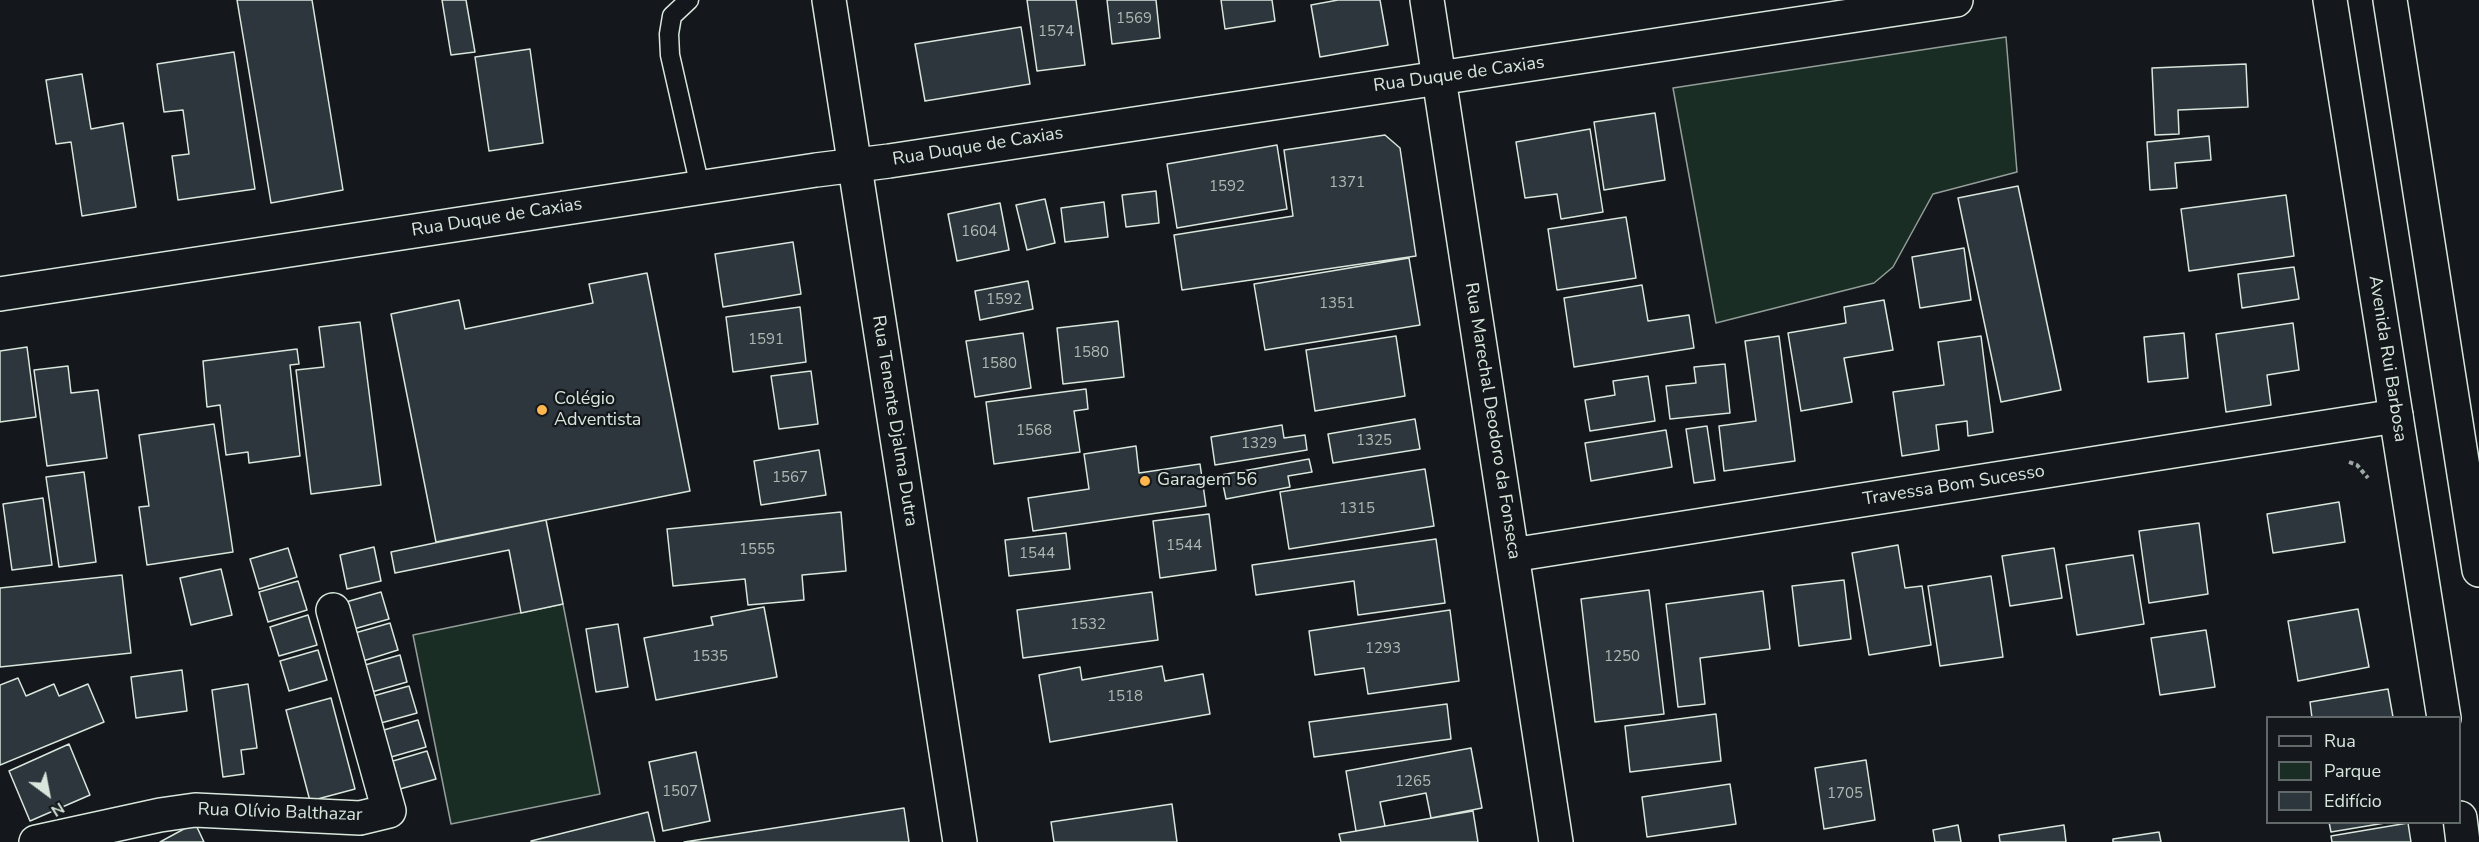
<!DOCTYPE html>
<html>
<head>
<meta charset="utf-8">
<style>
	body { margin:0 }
	#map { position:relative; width:2479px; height:842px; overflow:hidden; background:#14181c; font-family:"Nunito Sans",sans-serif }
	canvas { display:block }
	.legend { position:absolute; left:2266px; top:716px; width:195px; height:108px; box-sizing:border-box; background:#14181c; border:2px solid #626a69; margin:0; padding:8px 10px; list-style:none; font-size:18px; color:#d8e6dc }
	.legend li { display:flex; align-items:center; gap:12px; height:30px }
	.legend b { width:30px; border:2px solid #626a69 }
	.north { position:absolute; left:18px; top:764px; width:60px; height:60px; -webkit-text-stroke:4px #14181c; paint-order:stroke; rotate:148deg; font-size:16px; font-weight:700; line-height:24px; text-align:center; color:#d8e6dc }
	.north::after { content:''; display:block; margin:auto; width:21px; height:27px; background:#d8e6dc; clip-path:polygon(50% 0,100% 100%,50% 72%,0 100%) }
</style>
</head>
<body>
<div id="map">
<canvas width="2479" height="842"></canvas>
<ul class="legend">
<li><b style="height:8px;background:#14181c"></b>Rua</li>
<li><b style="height:16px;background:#1a2d24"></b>Parque</li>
<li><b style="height:16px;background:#2c363c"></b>Edifício</li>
</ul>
<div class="north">N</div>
</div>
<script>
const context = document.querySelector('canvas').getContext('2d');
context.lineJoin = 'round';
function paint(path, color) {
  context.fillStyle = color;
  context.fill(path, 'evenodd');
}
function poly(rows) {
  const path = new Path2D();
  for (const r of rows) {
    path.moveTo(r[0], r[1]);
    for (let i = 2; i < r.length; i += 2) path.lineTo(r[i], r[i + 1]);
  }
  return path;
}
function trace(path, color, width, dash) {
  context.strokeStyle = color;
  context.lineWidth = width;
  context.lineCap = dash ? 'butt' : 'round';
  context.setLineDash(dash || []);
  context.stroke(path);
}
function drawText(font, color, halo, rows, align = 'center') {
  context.font = font + ' "Nunito Sans",sans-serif';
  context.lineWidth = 4.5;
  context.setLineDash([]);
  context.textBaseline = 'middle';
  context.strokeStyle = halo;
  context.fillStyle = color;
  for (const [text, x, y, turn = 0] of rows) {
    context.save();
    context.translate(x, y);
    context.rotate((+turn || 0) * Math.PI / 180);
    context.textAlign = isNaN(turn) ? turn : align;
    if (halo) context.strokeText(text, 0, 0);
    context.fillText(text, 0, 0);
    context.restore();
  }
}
const green = poly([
	[2006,37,2017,172,1933,194,1893,267,1874,283,1716,323,1673,88,2006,37],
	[563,604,600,794,451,824,413,635,563,604]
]);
paint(green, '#1a2d24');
trace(green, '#939e99', 1.5);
const building = poly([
	[237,0,312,0,343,190,271,203,237,0],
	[442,0,466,0,475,52,451,55,442,0],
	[1027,0,1076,0,1085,65,1037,71,1027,0],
	[1107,0,1156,0,1160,38,1112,44,1107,0],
	[1221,0,1272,0,1275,21,1225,29,1221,0],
	[1338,0,1380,0,1388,45,1320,57,1311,5,1338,0],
	[1021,27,1030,84,925,101,915,44,1021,27],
	[530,49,543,143,489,151,475,57,530,49],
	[234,52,255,189,178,200,172,156,189,154,183,110,164,112,157,64,234,52],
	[2246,64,2248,107,2178,110,2179,134,2155,135,2152,68,2246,64],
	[82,74,91,129,123,123,136,207,82,216,71,142,56,144,46,80,82,74],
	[1655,113,1665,180,1604,190,1594,122,1655,113],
	[1590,129,1603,212,1561,219,1557,194,1525,198,1516,142,1590,129],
	[1385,135,1400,148,1416,256,1182,290,1174,235,1293,216,1284,150,1385,135],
	[2209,136,2211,160,2175,163,2177,188,2150,190,2147,142,2209,136],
	[1277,145,1287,209,1177,228,1167,164,1277,145],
	[2018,186,2061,390,2001,402,1958,198,2018,186],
	[1156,191,1159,223,1126,227,1122,195,1156,191],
	[2286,195,2294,256,2189,271,2181,209,2286,195],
	[1045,199,1055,243,1027,250,1016,205,1045,199],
	[1104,202,1108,237,1065,242,1061,208,1104,202],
	[1000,203,1009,250,957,261,948,214,1000,203],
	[1626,217,1636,278,1557,290,1548,229,1626,217],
	[793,242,801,294,723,307,715,254,793,242],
	[1964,248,1971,300,1920,308,1912,257,1964,248],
	[1409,258,1420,325,1265,350,1254,284,1409,258],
	[2294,267,2299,299,2242,308,2238,274,2294,267],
	[647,273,690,491,436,542,391,314,459,300,465,329,593,303,589,284,647,273],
	[1028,281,1033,309,980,320,975,291,1028,281],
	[1642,285,1648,321,1689,315,1694,348,1574,367,1564,298,1642,285],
	[1884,300,1893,350,1844,358,1852,402,1801,411,1788,333,1846,323,1844,307,1884,300],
	[800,307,806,362,733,372,726,317,800,307],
	[1118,321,1124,377,1063,384,1057,328,1118,321],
	[360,322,381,485,311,494,296,370,324,367,319,327,360,322],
	[2293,323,2299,370,2267,375,2271,405,2226,412,2216,334,2293,323],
	[1023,333,1031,388,975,397,966,341,1023,333],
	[2184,333,2188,378,2148,382,2144,337,2184,333],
	[1396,336,1405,396,1315,411,1306,350,1396,336],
	[1779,336,1795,461,1724,471,1719,426,1756,421,1745,341,1779,336],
	[1981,336,1993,432,1968,436,1967,421,1936,425,1939,450,1902,456,1893,392,1944,385,1938,342,1981,336],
	[27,347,36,417,0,422,0,351,27,347],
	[297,349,299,364,290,365,300,456,249,463,248,452,226,455,220,405,207,407,203,361,297,349],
	[1725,364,1730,413,1670,419,1666,386,1696,383,1694,367,1725,364],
	[68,366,71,393,98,390,107,458,47,466,34,370,68,366],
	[811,371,818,424,779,429,771,376,811,371],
	[1648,376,1655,421,1590,431,1585,400,1615,395,1613,381,1648,376],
	[1086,389,1088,409,1074,411,1080,452,994,464,986,402,1086,389],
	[1415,419,1420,449,1333,463,1328,434,1415,419],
	[214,424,233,552,147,565,139,507,149,506,139,435,214,424],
	[1282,425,1284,438,1305,435,1307,450,1215,465,1211,437,1282,425],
	[1707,426,1715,480,1694,483,1686,429,1707,426],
	[1666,430,1672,467,1591,481,1585,443,1666,430],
	[1136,446,1139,473,1200,464,1206,506,1033,531,1028,498,1089,489,1084,454,1136,446],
	[819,450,826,495,761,505,754,461,819,450],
	[1309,459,1312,472,1288,476,1290,487,1226,499,1221,475,1309,459],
	[1425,469,1434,526,1289,549,1280,492,1425,469],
	[84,472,96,562,59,567,46,477,84,472],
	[43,498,52,565,12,570,3,504,43,498],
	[2339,502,2345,542,2273,553,2267,514,2339,502],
	[841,512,846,571,802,575,804,600,748,605,745,579,673,586,667,529,841,512],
	[1209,514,1216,570,1160,578,1153,521,1209,514],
	[546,520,563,604,521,613,509,550,395,573,391,552,546,520],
	[2199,523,2208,594,2149,603,2139,531,2199,523],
	[1066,533,1070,569,1009,576,1005,540,1066,533],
	[1436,539,1445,603,1358,615,1354,581,1256,595,1252,565,1436,539],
	[1898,545,1905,588,1922,586,1931,645,1869,655,1852,553,1898,545],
	[374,547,381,581,347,589,340,555,374,547],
	[288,548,297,577,259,589,250,559,288,548],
	[2054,548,2062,598,2010,606,2002,556,2054,548],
	[2133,555,2144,624,2077,635,2066,565,2133,555],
	[221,569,232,615,191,625,180,578,221,569],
	[122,575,131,653,0,667,0,588,122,575],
	[1991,576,2003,657,1940,666,1928,586,1991,576],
	[1844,580,1851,639,1799,646,1792,586,1844,580],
	[298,581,307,610,268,622,259,592,298,581],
	[1649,590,1664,714,1595,722,1581,599,1649,590],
	[1763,591,1770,649,1700,658,1705,704,1678,707,1666,604,1763,591],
	[381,592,389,619,354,629,346,602,381,592],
	[1152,592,1158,640,1023,658,1017,610,1152,592],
	[764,607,777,677,656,700,644,638,713,625,711,617,764,607],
	[2358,609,2369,667,2298,681,2288,621,2358,609],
	[1450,610,1459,681,1368,694,1364,668,1315,675,1309,631,1450,610],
	[308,615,317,645,279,656,270,627,308,615],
	[390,623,398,650,363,661,355,633,390,623],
	[618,624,628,687,596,692,586,629,618,624],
	[2206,630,2215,687,2160,695,2151,638,2206,630],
	[318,650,327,680,289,691,280,661,318,650],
	[400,655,407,682,372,692,365,665,400,655],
	[1162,666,1165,681,1203,674,1210,714,1050,742,1039,675,1080,667,1082,680,1162,666],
	[182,670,187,711,136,718,131,677,182,670],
	[18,678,26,696,54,684,59,696,88,684,104,722,0,765,0,685,18,678],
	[248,684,257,748,241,750,244,774,223,777,212,690,248,684],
	[409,686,417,713,381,723,373,696,409,686],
	[2388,689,2393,717,2312,718,2310,702,2388,689],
	[331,698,355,789,310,801,286,710,331,698],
	[1447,704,1451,739,1314,757,1309,722,1447,704],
	[1716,714,1721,761,1630,772,1625,726,1716,714],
	[418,720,426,747,391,757,384,730,418,720],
	[69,744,90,795,30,821,9,771,69,744],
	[1471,748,1482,808,1431,818,1426,793,1380,802,1385,826,1356,831,1346,771,1471,748],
	[427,751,436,779,400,789,393,761,427,751],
	[696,752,710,821,663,831,649,762,696,752],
	[1866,760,1875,820,1824,829,1815,768,1866,760],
	[1730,784,1736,824,1647,837,1642,797,1730,784],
	[1172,804,1177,842,1054,842,1051,822,1172,804],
	[904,808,909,842,684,842,904,808],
	[1473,811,1478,842,1341,842,1339,834,1473,811],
	[648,812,655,842,531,842,531,841,648,812],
	[2329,822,2391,822,2331,832,2329,822],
	[195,823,204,842,160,842,195,823],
	[2408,823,2411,842,2332,842,2331,836,2408,823],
	[1958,825,1961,842,1935,842,1933,830,1958,825],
	[2064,825,2066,842,2000,842,1999,835,2064,825],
	[2159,832,2161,842,2113,842,2113,839,2159,832]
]);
paint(building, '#2c363c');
trace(building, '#d8e6dc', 1.5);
const service = poly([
	[689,0,672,16,669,34,670,55,700,187]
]);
const minor = poly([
	[1427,0,1556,842],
	[0,294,816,170,889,161,1956,0],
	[1512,555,2396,416],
	[36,842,160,815,195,810,360,818,389,811,333,610]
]);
const secondary = poly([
	[829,0,960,842]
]);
const primary = poly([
	[2330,0,2444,718],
	[2390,0,2479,570],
	[2460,818,2463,842]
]);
trace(service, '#d8e6dc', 21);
trace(minor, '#d8e6dc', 36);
trace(secondary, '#d8e6dc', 36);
trace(primary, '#d8e6dc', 36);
trace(poly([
	[2349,462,2357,465,2368,478]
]), '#9da8a2', 4, [4.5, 3]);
trace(service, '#14181c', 18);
trace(minor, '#14181c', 33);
trace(secondary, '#14181c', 33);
trace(primary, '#14181c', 33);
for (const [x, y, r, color] of [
	[542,410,6,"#ffb74d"],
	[1145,481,6,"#ffb74d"]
]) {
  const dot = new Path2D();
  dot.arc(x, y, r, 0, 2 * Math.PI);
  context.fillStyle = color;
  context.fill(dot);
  trace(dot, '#14181c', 2);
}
drawText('15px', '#adbab4', null, [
	["1569",1134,19],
	["1574",1056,32],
	["1371",1347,183],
	["1592",1227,187],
	["1604",979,232],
	["1592",1004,300],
	["1351",1337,304],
	["1591",766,340],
	["1580",1091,353],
	["1580",999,364],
	["1568",1034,431],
	["1325",1374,441],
	["1329",1259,444],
	["1567",790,478],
	["1315",1357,509],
	["1544",1184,546],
	["1555",757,550],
	["1544",1037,554],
	["1532",1088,625],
	["1293",1383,649],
	["1535",710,657],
	["1250",1622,657],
	["1518",1125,697],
	["1265",1413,782],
	["1507",680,792],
	["1705",1845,794]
]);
drawText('18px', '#d8e6dc', '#14181c', [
	["Rua Duque de Caxias",1459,75,-8],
	["Rua Duque de Caxias",978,147,-9],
	["Rua Duque de Caxias",497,218,-9],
	["Avenida Rui Barbosa",2387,359,81],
	["Rua Tenente Djalma Dutra",894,421,81],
	["Rua Marechal Deodoro da Fonseca",1492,421,81],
	["Travessa Bom Sucesso",1954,486,-9],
	["Rua Olívio Balthazar",280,813,2]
]);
drawText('18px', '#d8e6dc', '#14181c', [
	["Colégio",554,400],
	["Adventista",554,421],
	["Garagem 56",1157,481]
], 'left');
</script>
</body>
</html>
